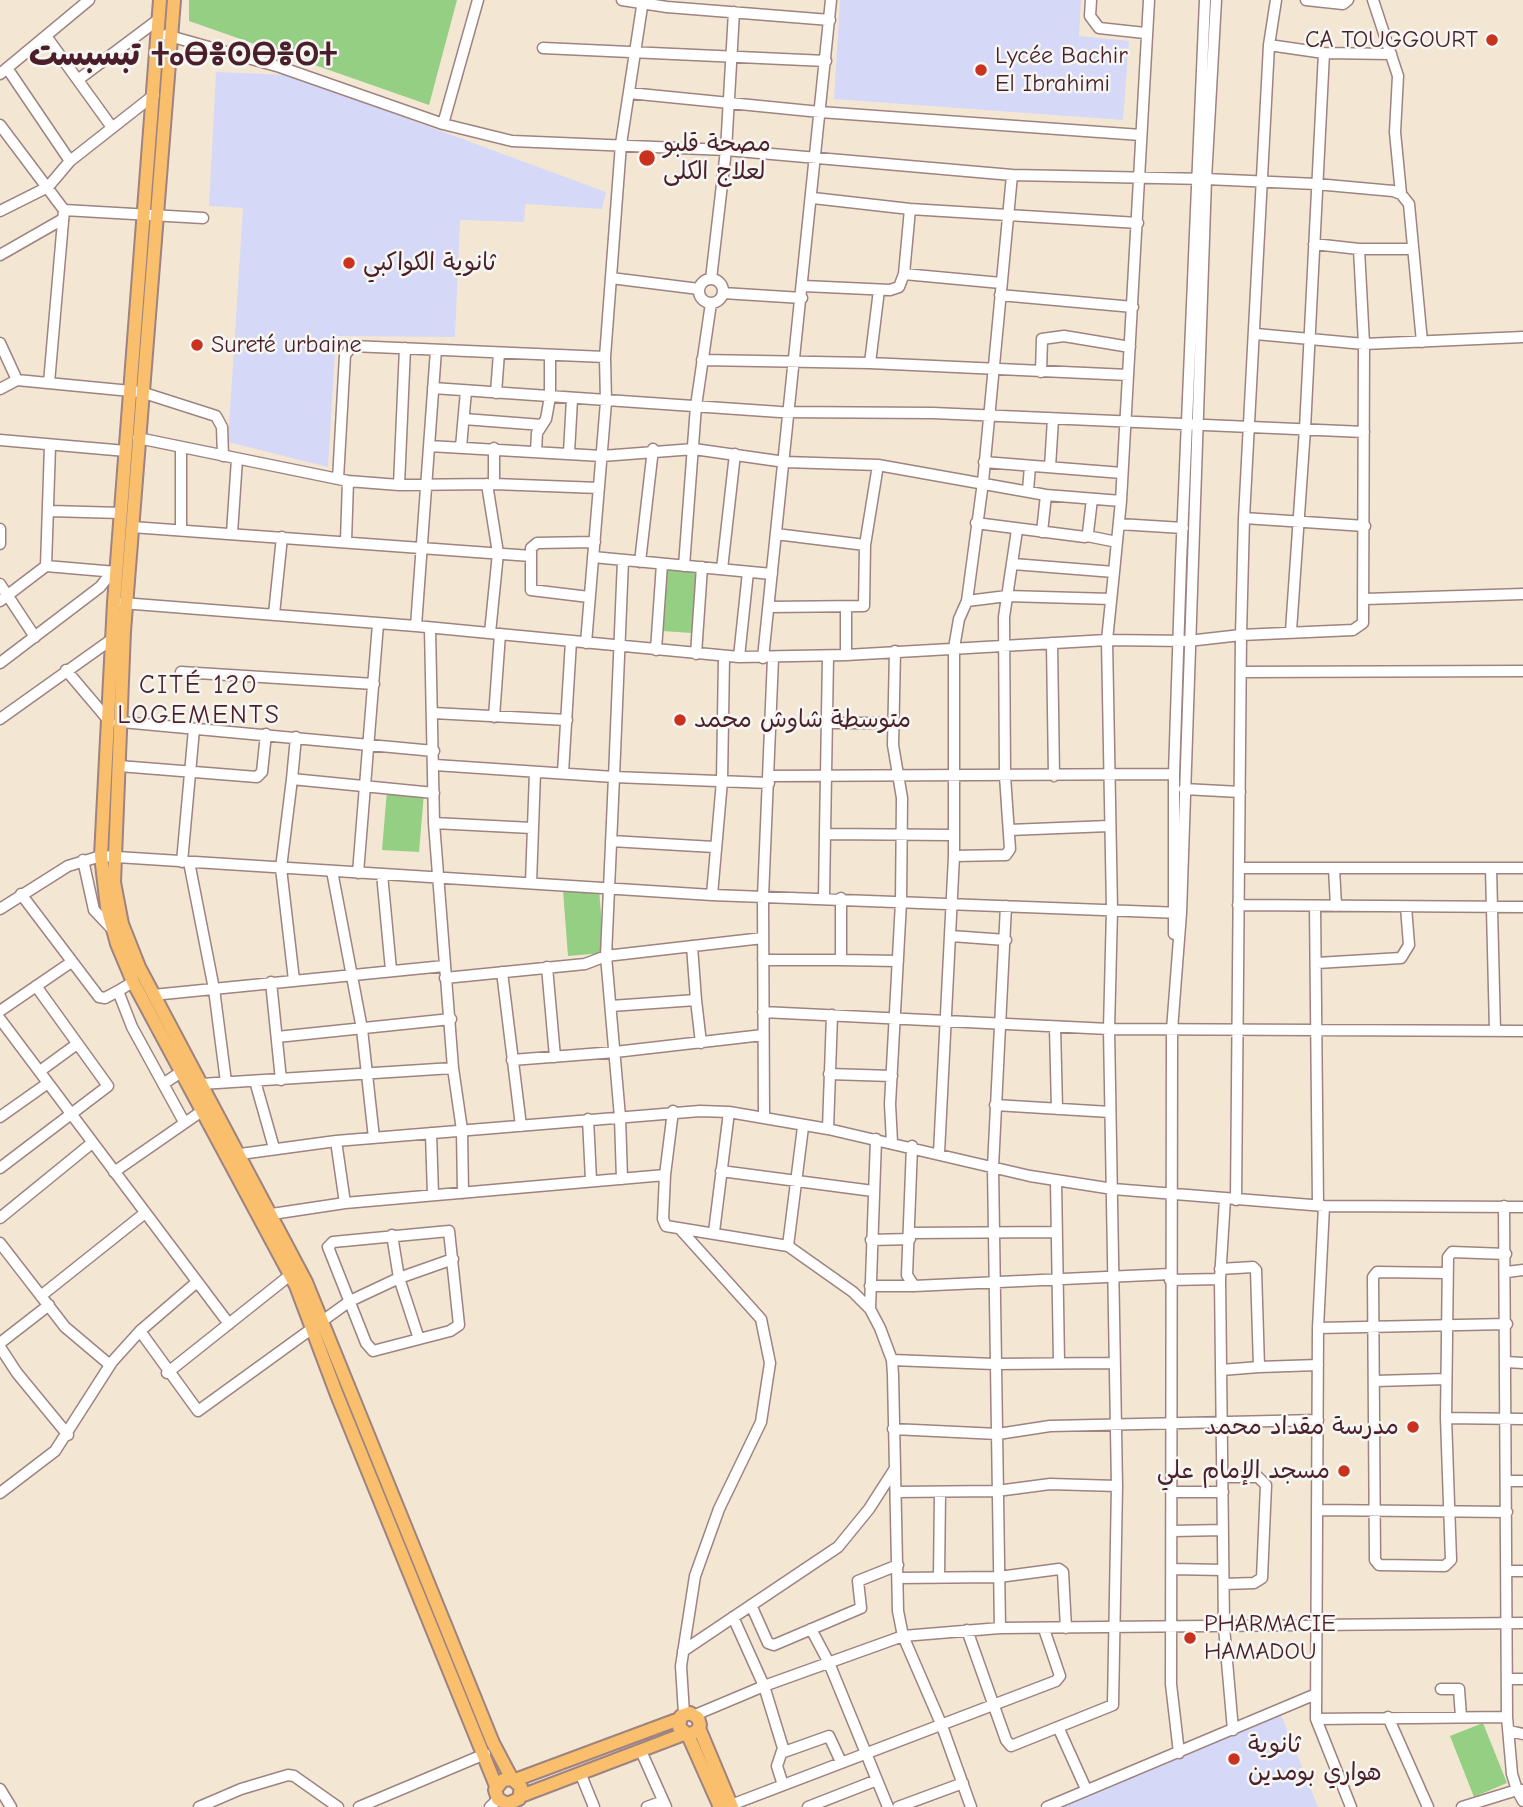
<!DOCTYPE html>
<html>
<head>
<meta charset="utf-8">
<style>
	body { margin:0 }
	canvas { display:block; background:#f3e7d4 }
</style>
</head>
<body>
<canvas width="1523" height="1807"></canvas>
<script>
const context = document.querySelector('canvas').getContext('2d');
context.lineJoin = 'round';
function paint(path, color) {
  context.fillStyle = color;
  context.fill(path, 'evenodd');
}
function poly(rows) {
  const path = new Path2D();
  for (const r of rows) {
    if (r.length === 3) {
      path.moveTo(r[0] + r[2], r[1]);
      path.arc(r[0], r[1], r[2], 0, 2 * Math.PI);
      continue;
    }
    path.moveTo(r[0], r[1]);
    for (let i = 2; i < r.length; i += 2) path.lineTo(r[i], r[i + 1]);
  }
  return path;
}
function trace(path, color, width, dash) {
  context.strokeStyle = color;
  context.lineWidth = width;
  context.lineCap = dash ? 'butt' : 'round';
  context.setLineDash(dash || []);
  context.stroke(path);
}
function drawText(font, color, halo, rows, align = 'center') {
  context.font = font + ' "Comic Neue","Playpen Sans Arabic","Noto Sans Tifinagh",sans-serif';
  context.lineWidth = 5;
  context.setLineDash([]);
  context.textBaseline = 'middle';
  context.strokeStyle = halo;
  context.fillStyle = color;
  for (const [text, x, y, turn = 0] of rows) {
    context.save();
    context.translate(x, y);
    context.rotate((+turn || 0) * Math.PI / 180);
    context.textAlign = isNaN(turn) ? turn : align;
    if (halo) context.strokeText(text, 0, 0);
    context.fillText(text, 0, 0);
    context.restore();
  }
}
paint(poly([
	[840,0,1081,0,1079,36,1129,41,1123,120,834,99],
	[216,72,289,75,606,192,602,209,525,204,524,222,460,220,455,337,336,336,328,467,228,442,243,208,209,206],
	[1281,1715,1318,1807,1059,1807,1058,1803]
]), '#d6d8f8');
paint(poly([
	[189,0,457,0,429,105,189,21],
	[667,568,697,570,692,633,662,631],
	[387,790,424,793,419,852,382,850],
	[599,888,604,953,568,956,563,891],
	[1483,1723,1507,1783,1474,1797,1450,1736]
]), '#94cf84');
const minor = poly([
	[622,0,667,7,830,20],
	[1091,0,1090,16,1099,28,1145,33],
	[1276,0,1269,45,1244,518,1241,635,1353,630,1363,623,1364,344,1359,249],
	[1306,0,1343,4,1348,0],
	[1373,0,1398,76,1395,132,1401,194],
	[166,35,280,67,443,124,512,141,726,150,1012,175,1206,179,1316,184,1393,191,1401,194,1409,204,1422,342],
	[46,36,111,126],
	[1269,45,1324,53,1391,54],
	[543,48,826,61],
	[7,68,70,161],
	[0,74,89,0],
	[79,79,159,19],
	[629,93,820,112,1141,135],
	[443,124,478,0],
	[0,125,64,210,49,383],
	[813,198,910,209,1138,223],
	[910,209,904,274,1001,283],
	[64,210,203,218],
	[0,211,48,187,70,161,154,95],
	[1314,244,1359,249,1412,249],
	[0,255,63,219],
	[611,278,699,289],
	[711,279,726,150,734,12],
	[711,291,12],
	[804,286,890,290,899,287,904,274],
	[723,293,802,298],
	[1000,295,1133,307],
	[1256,334,1364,344,1523,337],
	[0,343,17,380],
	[702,360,870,363,1128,375],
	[870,363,879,290],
	[1041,372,1042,339,1064,336,1130,347],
	[433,388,780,412,933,413,1364,432],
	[0,389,17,380,141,392,216,416,222,427,223,456],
	[496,393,499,353],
	[464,419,542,425],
	[138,438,348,481,399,485,494,484,599,488],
	[0,440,126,451],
	[429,446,602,456,694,449,785,462,878,465,1046,495,1121,501],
	[461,447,466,391],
	[181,448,181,530],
	[536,452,537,433,546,419,550,397,550,355],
	[569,453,572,399],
	[984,462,1122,473],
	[1050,467,1053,419],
	[338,479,345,355,352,346,605,357],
	[487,484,498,553,490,633],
	[494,484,494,448],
	[399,485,405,348],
	[1028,491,1030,466],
	[50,511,121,513],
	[1244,518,1365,526],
	[976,523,1085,537,1088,533,1092,499],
	[1119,524,1183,528],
	[132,527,531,556,531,548,537,543,595,542],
	[0,529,0,544],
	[1042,532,1046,495],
	[232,533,237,459],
	[776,534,865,545],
	[1087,536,1117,542],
	[346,541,348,481],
	[531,556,531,590,589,597],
	[593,557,772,574],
	[640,562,653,449],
	[46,566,50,446],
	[684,566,696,406,711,303],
	[722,569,735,454],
	[1114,572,1121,501,1149,0],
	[0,584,35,637],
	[1365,599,1523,594],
	[0,601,46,566,116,572],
	[967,601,1007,596,1111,599],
	[122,603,416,626,739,657,846,655,1107,640,1188,641,1241,635,1236,1200],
	[769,607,864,606,865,545,878,465],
	[846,607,846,655],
	[274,614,282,537],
	[416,626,436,350],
	[430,628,434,823,453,1068,462,1130,463,1193],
	[1291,631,1305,429,1324,53],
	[586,643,606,402,605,357,621,144,643,0],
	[1052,643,1054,776],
	[656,650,662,564],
	[696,654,702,567],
	[739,657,748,572],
	[763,658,831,0],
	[0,663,100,587,112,572],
	[66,670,110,722],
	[181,672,374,684],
	[1241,672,1523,671],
	[433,713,567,720],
	[494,717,500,634],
	[0,719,115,637],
	[122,722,434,751],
	[827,723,894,723],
	[296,737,292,779,434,793],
	[435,765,614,777,623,560],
	[119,766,257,777,262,772,266,734],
	[563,773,571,641],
	[769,776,1174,774],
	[292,779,281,868,294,980],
	[1184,789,1240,792],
	[434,823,532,828],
	[1009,830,1109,826],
	[825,834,828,656],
	[611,841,714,847],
	[954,856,1006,855,1010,849,1005,776,1004,617,1017,530],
	[83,860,94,910,113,930],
	[182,862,194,729],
	[189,862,214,989,226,1082],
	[1239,868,1523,868],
	[1334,868,1336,906],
	[1491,868,1495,1031],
	[332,871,362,1029,374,1138],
	[358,873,378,624],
	[382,874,391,970],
	[531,883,535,772],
	[21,894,99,997,105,998,118,991],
	[712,895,722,781,724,657],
	[824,898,825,834,953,835],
	[841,898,841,960,898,961],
	[1238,905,1523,907],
	[1315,906,1318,1205],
	[0,909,68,866,101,856,712,895,1181,913],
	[1174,934,1174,774,1181,562,1205,0],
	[951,936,1006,940],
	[763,960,841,960],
	[1317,963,1401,958,1409,945,1406,907],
	[547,967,555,1057],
	[502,972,521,1126],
	[445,978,585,964,606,956,763,938],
	[133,982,118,991,132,1027,184,1122],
	[271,982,281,1080],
	[153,995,444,966],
	[696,1000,701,1043],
	[611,1006,696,1000,692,946],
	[0,1011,70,963],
	[763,1012,1109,1029,1523,1031],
	[0,1019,229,1324],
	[1055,1027,1057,1109],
	[277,1037,451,1019],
	[512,1060,615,1052,763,1035],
	[40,1071,77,1044],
	[829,1074,892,1076],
	[255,1081,274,1148],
	[163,1084,181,1072],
	[201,1084,453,1068],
	[995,1105,1110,1112],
	[673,1111,665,1175,663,1219,666,1226,788,1246,853,1292,870,1309,880,1328,892,1360,893,1375,898,1611,903,1636,942,1726,971,1807],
	[0,1117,48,1083],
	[764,1118,763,897,773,658],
	[588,1119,591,1180],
	[828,1129,832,1015],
	[431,1133,433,1195],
	[336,1141,345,1203],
	[892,1142,890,1104,901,902,902,798,893,745,895,651],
	[912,1146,907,1275,914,1286,1170,1274],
	[939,1153,954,856,954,648,959,619,967,601,983,482,1012,175],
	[233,1155,336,1141,700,1111,729,1112,828,1129,1030,1176,1113,1189,1324,1206,1523,1207],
	[0,1168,108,1086,36,986],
	[721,1171,873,1191],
	[114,1172,202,1111],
	[622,1179,620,1117,606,956,614,777,769,783],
	[1056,1181,1059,1363],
	[1225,1199,1220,1279,1224,1627,1233,1730],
	[1324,1206,1318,1328,1316,1719,1351,1807],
	[1504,1206,1507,1717,1512,1774,1517,1790,1523,1790],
	[272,1214,345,1203,665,1175],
	[0,1218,92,1143],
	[680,1229,761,1319,770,1363,761,1422,719,1509,695,1576,681,1666,684,1714],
	[449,1231,459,1325,450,1331,373,1351,366,1343,328,1247,333,1242,449,1231],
	[714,1232,729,1112],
	[910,1233,1057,1232],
	[392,1235,399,1278,419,1339],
	[871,1240,910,1239],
	[0,1243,65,1327,110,1365],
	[788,1246,803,1127],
	[1220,1269,1253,1267,1256,1270,1259,1367,1318,1365],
	[1507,1272,1523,1270],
	[1447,1273,1377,1272,1373,1277,1375,1560,1379,1565,1445,1566,1451,1560,1446,1418,1448,1257,1452,1252,1506,1254],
	[1170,1280,1220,1279],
	[870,1286,914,1286],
	[42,1295,145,1213],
	[870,1309,876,1139],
	[1318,1328,1507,1324],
	[140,1331,198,1411,350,1301,399,1278,453,1259],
	[0,1343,49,1305],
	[0,1347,17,1373,68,1435],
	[892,1360,994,1364,1114,1363],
	[1506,1362,1523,1363],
	[1221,1370,1259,1367],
	[167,1373,294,1272],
	[1375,1381,1446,1379],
	[1446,1418,1523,1419],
	[893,1429,998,1434,1050,1426,1318,1420],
	[1223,1477,1258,1477,1266,1485,1262,1578,1254,1583,1224,1584],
	[1506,1481,1523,1481],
	[896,1492,997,1491,1050,1484,1117,1486],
	[1173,1492,1223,1492],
	[0,1493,55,1451,112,1362,140,1331,197,1282],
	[1319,1510,1507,1512],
	[1173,1531,1223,1530],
	[1172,1569,1223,1570],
	[1507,1571,1523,1571],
	[939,1577,940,1493],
	[898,1578,999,1577,1059,1569,1063,1572,1066,1628],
	[751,1605,768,1643,774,1645,861,1608,858,1581,898,1565],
	[733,1617,764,1686,783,1748,777,1766,783,1785],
	[1000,1628,993,1167,1006,906],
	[811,1629,829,1663,888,1807],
	[967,1630,1006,1740,1011,1746,1113,1705,1117,1486,1109,1029,1112,910,1107,640,1114,572,1013,564],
	[683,1651,838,1547,869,1509,894,1470],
	[1507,1679,1523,1679],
	[1441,1689,1459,1689,1461,1717],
	[695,1715,764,1686,903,1636,1000,1628,1523,1623],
	[1388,1717,1428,1807],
	[1316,1719,1507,1717],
	[1058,1727,1086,1789],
	[1509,1731,1523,1734],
	[641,1751,666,1807],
	[784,1752,829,1736,841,1762],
	[1179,1753,1171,1684,1172,1030,1181,913,1206,179,1216,0],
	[581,1775,594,1807],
	[0,1789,11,1807],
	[731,1805,1056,1681,1060,1676,1044,1629],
	[199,1807,241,1789,288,1775,294,1776,338,1807],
	[359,1807,485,1754],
	[490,1807,498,1799],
	[647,1807,663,1801],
	[808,1807,877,1780],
	[898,1807,963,1783],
	[1047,1807,1316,1694],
	[1462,1807,1517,1790,1523,1801]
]);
const major = poly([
	[160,0,114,602,101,856,107,907,117,944,133,982,296,1286,337,1395,496,1786],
	[174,0,124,631,114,882,122,924,139,967,306,1282,493,1743,512,1779,521,1787,519,1799,507,1804,498,1799,495,1790,503,1780,512,1779],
	[699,1728,732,1807],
	[688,1735,697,1731,700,1725,698,1718,690,1713,681,1716,679,1727,688,1735,720,1807],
	[515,1780,679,1719],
	[521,1796,684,1734]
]);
trace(minor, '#9e8380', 13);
trace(major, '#9e8380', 16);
trace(minor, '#fff', 10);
trace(major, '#f9bf6d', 12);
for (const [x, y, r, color] of [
	[1492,40,7,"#c8321e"],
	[981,70,7,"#c8321e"],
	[647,158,9,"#c8321e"],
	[349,263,7,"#c8321e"],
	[197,345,7,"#c8321e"],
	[680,720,7,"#c8321e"],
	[1413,1427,7,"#c8321e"],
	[1344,1471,7,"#c8321e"],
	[1190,1638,7,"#c8321e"],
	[1234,1759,7,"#c8321e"]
]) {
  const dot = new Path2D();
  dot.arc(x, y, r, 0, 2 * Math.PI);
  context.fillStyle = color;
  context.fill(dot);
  trace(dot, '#f6f6f2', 2.5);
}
drawText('24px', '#4a1f2b', '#f6f6f2', [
	["CA TOUGGOURT",1478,40,"right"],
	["Lycée Bachir",995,56],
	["El Ibrahimi",995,84],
	["مصحة قلبو",663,144],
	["لعلاج الكلى",663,172],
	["ثانوية الكواكبي",363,263],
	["Sureté urbaine",211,345],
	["متوسطة شاوش محمد",694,720],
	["مدرسة مقداد محمد",1399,1427,"right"],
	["مسجد الإمام علي",1330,1471,"right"],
	["PHARMACIE",1204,1624],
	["HAMADOU",1204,1652],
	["ثانوية",1248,1745],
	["هواري بومدين",1248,1773]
], 'left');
context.letterSpacing = '2px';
drawText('26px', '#4a1f2b', '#f6f6f2', [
	["CITÉ 120",199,686],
	["LOGEMENTS",199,716]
]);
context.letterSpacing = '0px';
drawText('bold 32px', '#4a1f2b', '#f6f6f2', [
	["تبسبست ⵜⴰⴱⴻⵙⴱⴻⵙⵜ",183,56]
]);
</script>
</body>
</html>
